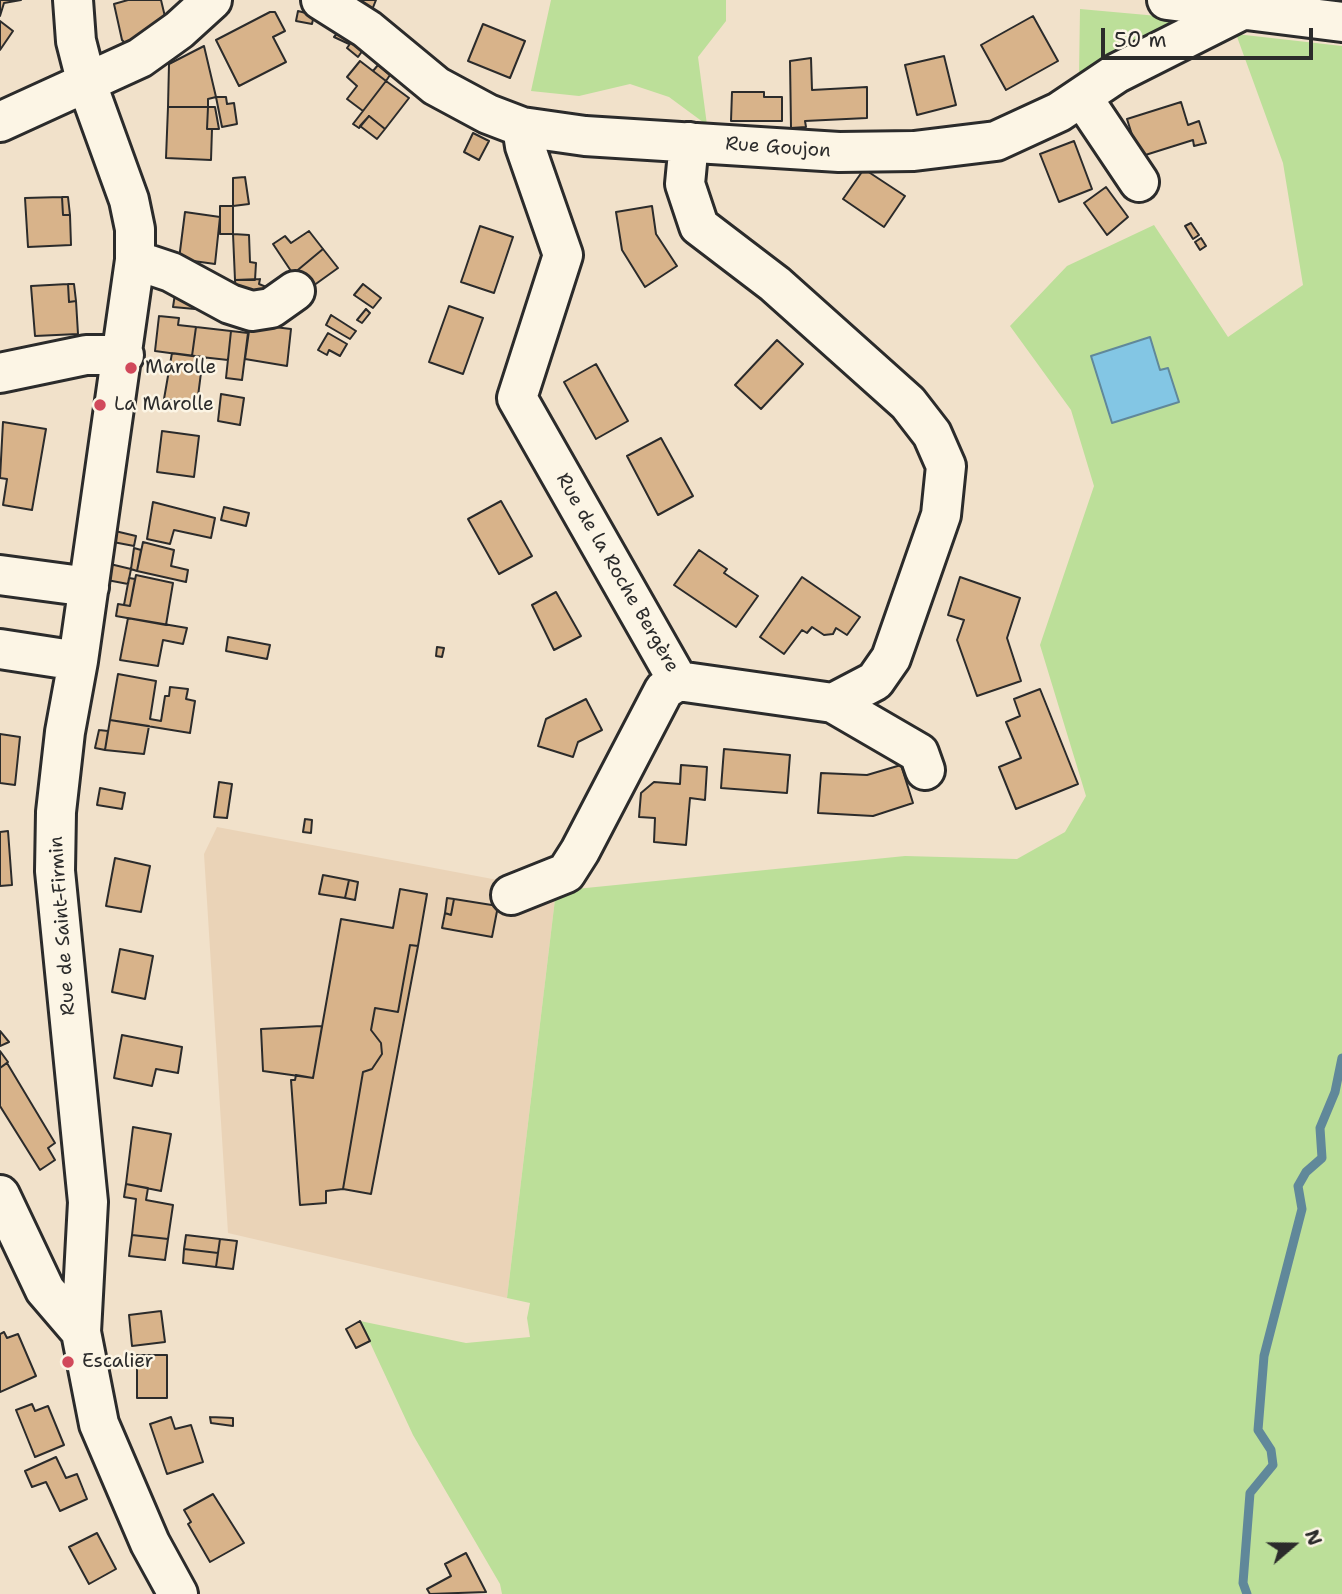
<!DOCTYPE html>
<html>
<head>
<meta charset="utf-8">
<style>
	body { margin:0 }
	#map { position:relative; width:1342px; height:1594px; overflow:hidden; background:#f1e1ca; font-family:"Shantell Sans",sans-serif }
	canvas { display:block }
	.north { position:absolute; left:1258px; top:1510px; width:70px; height:70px; -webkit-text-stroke:5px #fcf5e5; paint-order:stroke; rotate:70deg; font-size:19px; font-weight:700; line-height:28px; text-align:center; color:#2b2b2b }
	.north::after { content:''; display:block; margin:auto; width:24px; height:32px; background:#2b2b2b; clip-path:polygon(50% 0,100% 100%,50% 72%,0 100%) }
	.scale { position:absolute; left:1101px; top:28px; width:212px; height:32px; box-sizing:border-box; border:4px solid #2b2b2b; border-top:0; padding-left:9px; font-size:21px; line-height:24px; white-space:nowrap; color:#2b2b2b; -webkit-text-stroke:5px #fcf5e5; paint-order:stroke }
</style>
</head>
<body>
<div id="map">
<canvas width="1342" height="1594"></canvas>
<div class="north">N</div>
<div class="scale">50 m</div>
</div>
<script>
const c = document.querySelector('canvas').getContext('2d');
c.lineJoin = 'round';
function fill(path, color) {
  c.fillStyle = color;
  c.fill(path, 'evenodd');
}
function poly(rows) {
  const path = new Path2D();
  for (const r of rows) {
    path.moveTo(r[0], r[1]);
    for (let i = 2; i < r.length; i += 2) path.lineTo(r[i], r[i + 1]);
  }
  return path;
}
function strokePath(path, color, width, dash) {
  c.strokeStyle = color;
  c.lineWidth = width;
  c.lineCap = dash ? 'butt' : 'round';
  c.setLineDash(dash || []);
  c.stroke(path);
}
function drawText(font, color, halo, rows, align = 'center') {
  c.font = font + ' "Shantell Sans",sans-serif';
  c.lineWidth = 5;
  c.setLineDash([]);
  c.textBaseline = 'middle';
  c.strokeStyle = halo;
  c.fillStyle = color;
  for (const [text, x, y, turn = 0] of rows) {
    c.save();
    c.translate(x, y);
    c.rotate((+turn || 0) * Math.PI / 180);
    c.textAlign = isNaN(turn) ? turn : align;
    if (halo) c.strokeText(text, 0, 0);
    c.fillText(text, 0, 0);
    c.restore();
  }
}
fill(poly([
	[217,827,556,891,507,1298,228,1233,204,854]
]), '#ead3b7');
fill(poly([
	[551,0,726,0,726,21,698,57,707,125,669,97,630,84,579,96,531,91],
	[1080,9,1180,18,1176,27,1079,77],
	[1236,34,1342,46,1342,1594,502,1594,500,1584,413,1435,360,1321,466,1343,530,1337,527,1318,530,1303,507,1298,556,891,905,856,1017,859,1065,832,1086,796,1040,645,1094,486,1071,410,1010,326,1067,266,1154,225,1228,337,1303,285,1283,163]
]), '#bcdf99');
const water = poly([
	[1150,337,1160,370,1168,368,1179,402,1112,423,1091,356,1150,337]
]);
fill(water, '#83c6e4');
strokePath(water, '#60889a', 2);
strokePath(poly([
	[1247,1594,1243,1583,1250,1493,1273,1465,1271,1450,1258,1430,1264,1356,1302,1209,1298,1186,1306,1172,1322,1158,1320,1128,1335,1092,1342,1058]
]), '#60889a', 9);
const building = poly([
	[0,0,21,0,4,3,0,16,0,0],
	[128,0,161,0,167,25,127,45,122,40,114,4,128,0],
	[357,0,376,0,372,10,357,0],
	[298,11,314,15,312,24,296,21,298,11],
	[270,12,275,12,285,31,273,37,286,62,239,86,216,40,270,12],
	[1033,16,1058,61,1006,90,981,45,1033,16],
	[0,21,13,31,0,50,0,21],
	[483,24,525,41,510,78,468,61,483,24],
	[339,31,352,41,349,44,334,37,339,31],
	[352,41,363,50,358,57,347,48,352,41],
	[204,46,216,97,208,99,208,107,168,107,169,64,204,46],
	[944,56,956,105,917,115,905,65,944,56],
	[811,58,812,90,867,87,867,118,805,121,806,127,791,128,790,61,811,58],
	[360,61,386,81,363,111,347,99,357,86,347,77,360,61],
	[378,65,390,75,386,81,373,71,378,65],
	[386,81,409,98,385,129,369,116,359,128,353,124,386,81],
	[732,92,764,92,764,97,782,97,782,121,731,121,732,92],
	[216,97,226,97,227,104,234,103,237,124,222,127,216,97],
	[1181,102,1188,125,1199,121,1206,143,1194,146,1193,140,1139,157,1127,119,1181,102],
	[168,107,208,107,207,129,212,129,211,160,166,158,168,107],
	[208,107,215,107,219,129,207,129,208,107],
	[369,116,385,129,377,139,360,126,369,116],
	[473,133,489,141,479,160,464,152,473,133],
	[1074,141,1092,189,1059,202,1040,154,1074,141],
	[864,169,905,196,884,227,843,199,864,169],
	[245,177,249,204,233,206,233,178,245,177],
	[1106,187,1128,217,1107,235,1084,203,1106,187],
	[62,197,68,197,70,215,63,215,62,197],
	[62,197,63,215,70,215,71,245,28,247,25,198,62,197],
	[220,206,233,206,233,234,220,234,220,206],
	[652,206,656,234,677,266,645,287,622,250,616,212,652,206],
	[185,212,220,217,215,264,179,259,185,212],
	[1191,223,1199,235,1193,239,1185,226,1191,223],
	[480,226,513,237,494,293,461,282,480,226],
	[309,231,323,249,293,274,273,244,285,236,291,243,309,231],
	[233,234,249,235,250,262,256,263,255,280,235,280,233,234],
	[1201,238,1206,246,1200,250,1195,242,1201,238],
	[323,249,338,268,306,291,293,274,323,249],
	[260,279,259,284,271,289,236,298,235,280,260,279],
	[68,284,74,284,76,301,69,302,68,284],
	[68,284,69,302,76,301,78,334,35,336,31,286,68,284],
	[363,284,381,298,373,308,354,295,363,284],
	[175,294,197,296,195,309,173,307,175,294],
	[449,306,483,318,463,374,429,362,449,306],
	[366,309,370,313,362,323,357,320,366,309],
	[331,315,356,331,350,339,326,325,331,315],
	[159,316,179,318,178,325,196,327,192,356,155,351,159,316],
	[250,324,291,329,287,366,245,359,250,324],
	[196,327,231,331,228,360,192,356,196,327],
	[231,331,248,333,242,380,226,378,231,331],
	[328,333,347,344,340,356,329,350,327,355,318,350,328,333],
	[777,340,803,364,761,409,735,385,777,340],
	[172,353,203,357,197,404,164,399,172,353],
	[596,364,628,421,596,439,564,382,596,364],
	[221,394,244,398,240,425,218,421,221,394],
	[3,422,46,429,32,510,3,505,7,479,0,478,3,422],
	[162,431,199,436,194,477,157,472,162,431],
	[661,438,693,496,658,515,627,456,661,438],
	[501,501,532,556,499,574,468,519,501,501],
	[153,502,215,518,211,538,174,530,170,544,147,539,153,502],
	[224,507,249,513,246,526,221,520,224,507],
	[115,531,136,536,134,546,113,542,115,531],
	[143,542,174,550,171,566,188,570,186,582,137,571,143,542],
	[134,548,141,550,137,571,131,569,134,548],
	[699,550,727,569,724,573,758,596,736,627,674,585,699,550],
	[110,564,131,569,128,584,107,580,110,564],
	[136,575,173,583,166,625,116,616,118,604,130,606,136,575],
	[802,577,860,617,847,635,836,628,833,634,824,635,812,627,807,633,802,630,784,654,760,637,802,577],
	[960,577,1020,598,1007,638,1021,681,977,696,957,640,964,620,948,615,960,577],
	[129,578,135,579,130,606,124,605,129,578],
	[556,592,581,636,554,650,532,605,556,592],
	[128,618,187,628,183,644,163,640,158,666,120,660,128,618],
	[228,637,270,645,267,659,226,651,228,637],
	[437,647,444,648,442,657,436,656,437,647],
	[118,674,156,681,150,719,161,721,165,696,169,696,170,687,188,689,186,699,195,701,190,733,110,720,118,674],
	[1040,689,1078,784,1016,809,999,767,1021,758,1006,722,1020,716,1014,699,1040,689],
	[586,699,602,730,578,742,573,757,538,746,546,719,586,699],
	[110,720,149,726,144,754,105,750,110,720],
	[99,730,108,731,105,750,95,748,99,730],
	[0,734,20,737,15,785,0,783,0,734],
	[724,749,790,755,787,793,721,788,724,749],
	[681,765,707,767,705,800,690,798,686,845,654,842,655,818,639,817,641,793,654,782,680,784,681,765],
	[901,765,913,803,873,816,818,813,821,773,867,775,901,765],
	[219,782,232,784,227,818,214,817,219,782],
	[100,788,125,793,122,809,97,805,100,788],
	[305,819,312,820,311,833,303,832,305,819],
	[8,831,12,885,0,886,0,832,8,831],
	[115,858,150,866,141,912,106,906,115,858],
	[323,875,349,880,345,898,319,894,323,875],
	[349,880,358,882,355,900,345,898,349,880],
	[400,889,427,894,418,946,410,945,398,1012,375,1008,371,1030,381,1043,382,1054,372,1069,363,1072,343,1189,326,1191,326,1203,300,1205,291,1080,295,1080,296,1075,313,1078,341,919,393,928,400,889],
	[447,898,454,899,451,915,445,913,447,898],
	[454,899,498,906,492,937,442,928,445,913,451,915,454,899],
	[410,945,418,946,371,1194,343,1189,363,1072,372,1069,382,1054,381,1043,371,1030,375,1008,398,1012,410,945],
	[120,949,153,956,145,999,112,992,120,949],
	[322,1026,313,1078,263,1071,261,1029,322,1026],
	[0,1031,9,1042,0,1046,0,1031],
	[122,1035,182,1047,178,1073,156,1069,152,1086,114,1078,122,1035],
	[0,1051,8,1062,0,1068,0,1051],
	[7,1063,55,1143,48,1148,55,1160,40,1170,0,1106,0,1068,7,1063],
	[133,1127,171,1134,161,1191,126,1184,133,1127],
	[126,1184,148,1188,146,1200,173,1205,168,1239,132,1235,136,1199,124,1197,126,1184],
	[132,1235,168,1239,165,1260,129,1256,132,1235],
	[186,1235,220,1239,218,1253,184,1249,186,1235],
	[220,1239,237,1241,233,1269,216,1267,220,1239],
	[184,1249,218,1253,216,1267,183,1263,184,1249],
	[161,1311,165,1342,132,1346,129,1315,161,1311],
	[360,1321,370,1341,356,1348,346,1329,360,1321],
	[4,1332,7,1338,18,1334,36,1376,0,1392,0,1334,4,1332],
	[137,1355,167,1355,167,1398,137,1398,137,1355],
	[32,1404,35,1411,48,1406,64,1445,35,1457,16,1410,32,1404],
	[171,1417,175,1429,191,1425,203,1462,167,1474,150,1424,171,1417],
	[210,1417,233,1418,233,1426,211,1423,210,1417],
	[56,1457,66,1478,77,1474,87,1499,60,1511,46,1482,32,1487,25,1471,56,1457],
	[213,1494,244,1543,210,1562,188,1524,191,1522,184,1510,213,1494],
	[97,1533,116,1569,89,1584,69,1547,97,1533],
	[466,1553,486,1592,430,1594,427,1589,451,1576,445,1564,466,1553]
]);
fill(building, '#d8b38a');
strokePath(building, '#2b2b2b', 2);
const minor = poly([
	[73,0,76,41,87,84,129,200,135,229,135,260,78,661,65,732,56,812,55,871,88,1202,81,1332,99,1424,150,1543,178,1594],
	[321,0,367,29,436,86,488,114,522,127,585,136,839,152,914,151,996,141,1059,112,1117,73,1240,11],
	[1167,0,1342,22],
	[1082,97,1139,182],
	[0,122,140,58,179,30,212,0],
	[522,127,525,146,563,255,517,398,678,681,833,703,875,681,891,658,941,515,946,466,932,434,908,403,775,284,699,226,685,184,689,142],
	[135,260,171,272,230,304,252,311,271,308,295,291],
	[0,373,86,355,124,355],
	[0,575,89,587],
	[0,649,78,661],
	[833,703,919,753,925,770],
	[511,895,566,873,580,851,664,690,678,681],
	[0,1195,45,1290,81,1332]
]);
strokePath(minor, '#2b2b2b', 44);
strokePath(minor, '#fcf5e5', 38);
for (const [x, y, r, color] of [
	[131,368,7,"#d1495b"],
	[100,405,7,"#d1495b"],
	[68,1362,7,"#d1495b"]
]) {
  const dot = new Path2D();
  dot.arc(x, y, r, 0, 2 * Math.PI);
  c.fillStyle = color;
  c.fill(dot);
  strokePath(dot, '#fcf5e5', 2.5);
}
drawText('19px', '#2b2b2b', '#fcf5e5', [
	["Rue Goujon",778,148,4],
	["Rue de la Roche Bergère",617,573,60],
	["Rue de Saint-Firmin",63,926,-94]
]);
drawText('19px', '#2b2b2b', '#fcf5e5', [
	["Marolle",145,368],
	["La Marolle",114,405],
	["Escalier",82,1362]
], 'left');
</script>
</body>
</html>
